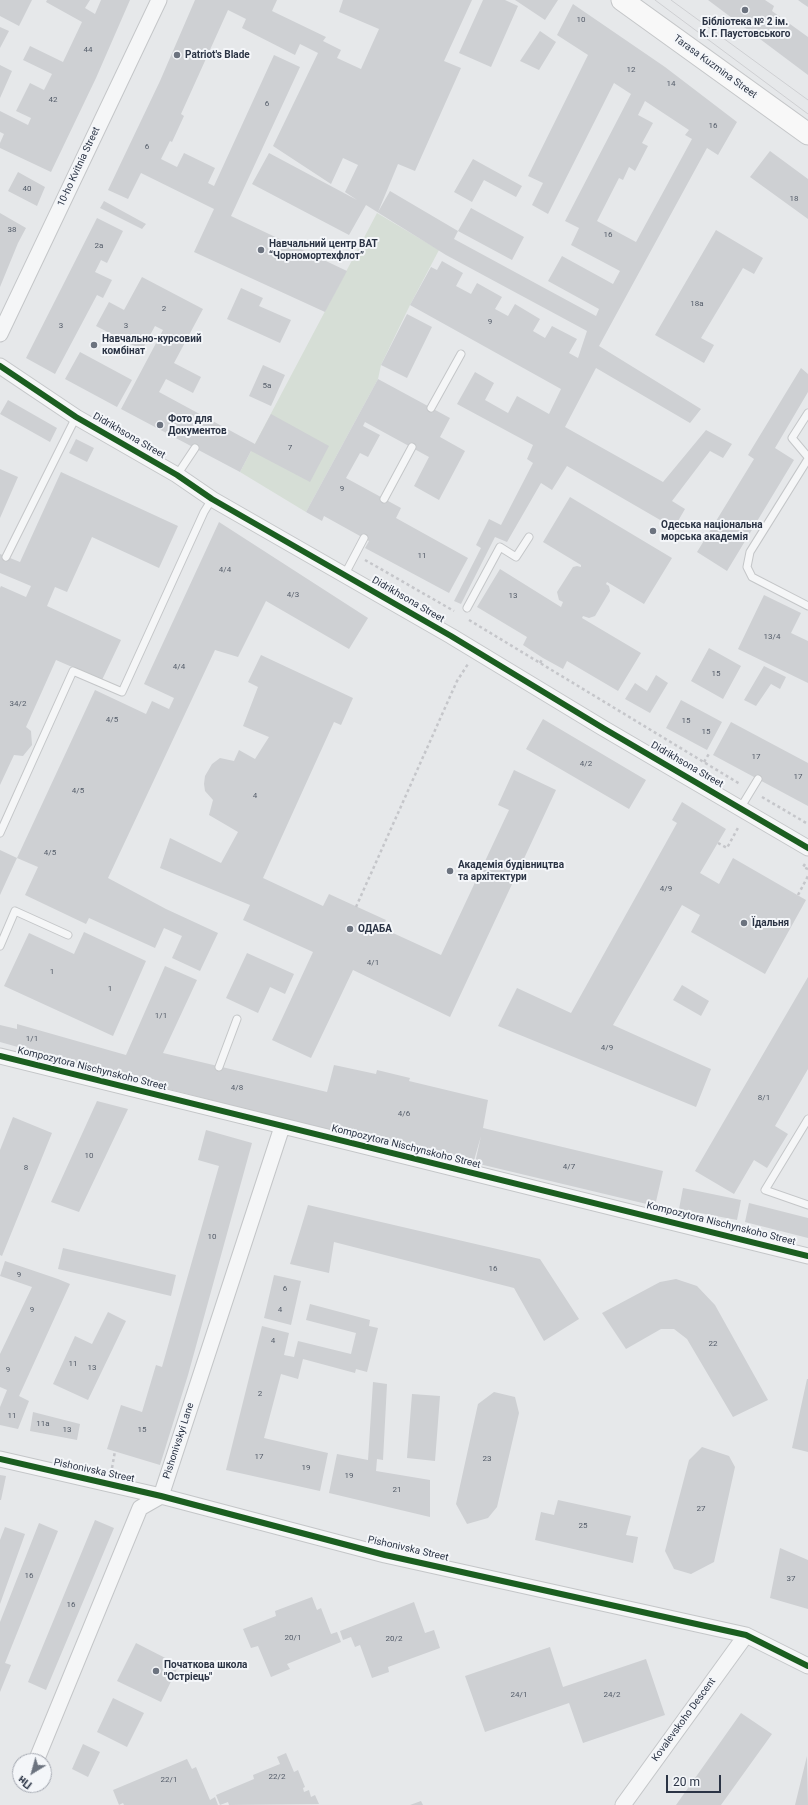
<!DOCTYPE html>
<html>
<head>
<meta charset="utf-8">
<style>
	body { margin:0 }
	#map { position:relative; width:808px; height:1805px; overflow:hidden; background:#e6e8ea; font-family:Roboto,sans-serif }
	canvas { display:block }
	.north { position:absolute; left:12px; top:1753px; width:40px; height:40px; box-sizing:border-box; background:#f4f6f9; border:1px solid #a4a8b1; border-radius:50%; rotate:217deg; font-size:11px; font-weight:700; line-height:16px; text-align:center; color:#2b3445 }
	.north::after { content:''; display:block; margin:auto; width:14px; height:18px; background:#6c737f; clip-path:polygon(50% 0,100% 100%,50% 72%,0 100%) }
	.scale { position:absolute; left:666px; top:1775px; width:55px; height:18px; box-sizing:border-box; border:2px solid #2b3445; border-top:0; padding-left:5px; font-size:12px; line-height:14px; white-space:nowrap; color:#2b3445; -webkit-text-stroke:3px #f4f6f9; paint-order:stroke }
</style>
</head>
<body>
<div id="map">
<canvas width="808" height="1805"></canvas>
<div class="north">Пн</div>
<div class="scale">20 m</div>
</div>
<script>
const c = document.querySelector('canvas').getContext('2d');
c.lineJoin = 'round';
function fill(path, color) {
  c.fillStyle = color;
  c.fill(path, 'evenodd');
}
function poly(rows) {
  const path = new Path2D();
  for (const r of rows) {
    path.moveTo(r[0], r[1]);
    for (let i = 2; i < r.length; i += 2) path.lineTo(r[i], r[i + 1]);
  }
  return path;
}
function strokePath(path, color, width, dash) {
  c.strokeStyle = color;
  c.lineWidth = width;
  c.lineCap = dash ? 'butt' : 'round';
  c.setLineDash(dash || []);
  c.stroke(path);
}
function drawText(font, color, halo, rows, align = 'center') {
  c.font = font + ' Roboto,sans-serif';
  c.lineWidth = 4;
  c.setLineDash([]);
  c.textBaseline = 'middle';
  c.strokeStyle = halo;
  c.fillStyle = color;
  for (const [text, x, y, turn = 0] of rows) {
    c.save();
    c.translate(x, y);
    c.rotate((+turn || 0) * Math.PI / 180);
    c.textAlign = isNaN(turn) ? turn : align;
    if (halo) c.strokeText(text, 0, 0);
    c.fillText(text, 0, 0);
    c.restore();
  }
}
fill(poly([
	[377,213,439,250,410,305,381,365,378,379,306,512,240,472]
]), '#d6ded6');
fill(poly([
	[0,0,32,0,19,26,0,16],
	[47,0,90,0,85,8,95,14,101,0,130,0,96,78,51,172,0,148,0,143,4,134,0,132,0,111,28,125,31,118,16,111,30,83,44,90,52,74,23,60,30,46,63,62,82,22,46,2],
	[195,0,277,0,272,11,326,37,323,41,341,50,337,58,361,69,379,29,339,12,343,0,472,0,444,61,461,68,415,171,398,164,378,212,390,191,458,231,454,239,596,316,599,309,548,281,562,256,613,284,620,271,571,245,579,228,565,221,631,94,614,83,548,214,532,205,543,183,528,176,588,55,557,35,573,4,665,67,737,122,718,155,707,148,599,346,701,409,690,423,596,368,565,427,663,482,706,430,732,444,723,458,710,451,672,501,685,509,674,528,567,466,552,490,541,483,507,542,495,537,461,604,454,601,481,548,476,545,489,519,501,525,533,463,527,459,533,445,457,404,475,372,494,383,485,400,508,413,517,396,549,414,561,389,410,305,431,267,437,270,442,261,463,273,456,286,471,294,477,283,502,297,495,309,508,316,515,304,540,319,533,331,545,338,552,326,577,339,569,353,578,358,587,331,446,255,366,205,349,235,252,184,269,153,357,200,345,192,358,165,343,158,331,184,273,146,318,53,300,44,295,55,242,28,246,19,228,10,181,114,184,116,172,142,170,141,161,159,177,167,184,153,215,168,208,183,214,186,274,55,300,67,231,216,347,271,325,312,194,252,214,209,141,173,128,199,108,190,160,81],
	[645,101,689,130,685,135,692,139,636,242,597,221,619,178,623,180,629,167,635,171,648,146,642,143,653,123,638,115],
	[483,0,505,0,518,6,491,67,459,53],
	[515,0,558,0,545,20],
	[708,0,765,0,774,6,772,11,808,37,808,75],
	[798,0,808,0,808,7,802,3],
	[0,27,9,31,0,48],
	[540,31,556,42,539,70,520,61],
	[0,65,12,71,0,98],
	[770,151,808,179,808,219,750,177],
	[473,159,522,186,516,197,484,180,472,202,454,192],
	[18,172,45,187,37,206,8,191],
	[104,201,146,224,142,229,100,208],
	[471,208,524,237,512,260,458,231],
	[0,213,26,228,18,243,0,287],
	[97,218,123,231,107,263,101,260,95,272,112,280,103,298,97,295,55,374,26,358],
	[716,230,763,258,754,274,743,268,701,338,714,345,704,363,655,335],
	[142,277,203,309,174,363,201,377,193,393,166,379,159,392,255,444,271,414,329,446,310,482,251,451,240,472,121,409,163,330,155,326,142,350,96,326,109,302,124,310],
	[241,288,263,298,259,306,291,320,280,343,227,319],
	[407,314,432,327,407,378,381,365],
	[80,352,132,380,117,407,65,379],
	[263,365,285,375,271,406,249,396],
	[801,368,808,374,808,392,775,448,794,460,727,571,697,552,754,459,748,455],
	[378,379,450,418,440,437,465,451,439,500,414,486,429,457,365,422,363,426,380,435,368,457,360,453,346,478,401,508,396,518,468,558,449,593,365,548,369,541,324,516,322,521,306,512],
	[8,400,57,428,50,442,0,414],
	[76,439,94,448,87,462,69,453],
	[0,469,18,477,0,518],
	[61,472,178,526,159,568,92,537,67,592,55,587,47,606,121,640,102,680,56,660,26,727,31,731,32,745,23,756,14,755,0,785,0,588,1,586,26,597,31,586,0,573,0,554,20,562],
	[570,497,672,558,644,604,607,582,606,584,609,586,610,591,595,616,589,618,583,616,582,618,641,653,618,691,567,661,563,669,543,658,523,645,527,637,477,607,500,569,561,607,563,602,559,600,557,592,573,567,577,566,581,567,581,565,543,542],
	[219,522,368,618,349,649,266,601,238,657,215,650,108,878,166,909,218,933,200,971,172,958,182,936,164,928,155,948,89,918,86,924,25,895,38,867,17,858,95,690,146,714,152,701,169,709,174,698,144,684],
	[764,595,801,613,791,633,808,641,808,683,738,649],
	[709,648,741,666,723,699,691,681],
	[261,655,353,698,341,725,334,722,263,878,323,906,329,894,386,920,382,928,441,955,509,810,498,805,514,770,556,790,450,1017,353,970,311,1058,272,1040,313,952,243,920,250,905,160,868,170,838,221,863,238,832,209,815,213,800,205,791,204,784,205,776,212,764,220,758,234,761,239,750,255,759,269,737,243,726,258,687,248,682],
	[764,666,786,677,780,689,771,684,756,706,744,700],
	[656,675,668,683,650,713,625,699,635,683,647,691],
	[681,700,722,722,707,750,666,728],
	[543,719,646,780,629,809,526,749],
	[731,722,808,763,808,806,713,755],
	[682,802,726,829,700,873,719,884,733,858,806,900,765,974,691,932,700,915,682,905,613,1025,711,1069,696,1107,498,1026,517,988,571,1013,677,823,672,820],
	[0,850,17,858,0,895],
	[84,932,146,961,113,1036,4,986,29,933,74,954],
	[247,953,294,974,285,994,270,987,258,1013,226,998],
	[165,966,197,980,163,1053,327,1092,334,1065,376,1074,377,1070,410,1078,409,1081,488,1100,483,1128,663,1171,655,1206,475,1163,481,1136,473,1164,319,1128,149,1084,0,1042,0,1025,17,1029,17,1024,126,1055],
	[808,977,808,1069,775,1126,788,1134,767,1168,754,1160,734,1194,695,1171],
	[682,985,709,1001,701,1016,673,1000],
	[97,1101,128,1109,79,1212,51,1202],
	[13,1117,52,1133,2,1256,0,1255,0,1150],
	[206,1130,252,1143,188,1375,160,1465,107,1449,121,1405,142,1412,156,1365,162,1367,219,1166,198,1160],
	[683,1188,741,1200,737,1220,679,1209],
	[749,1203,808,1218,808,1238,745,1222],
	[308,1205,540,1259,579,1319,544,1341,514,1288,334,1242,329,1273,290,1264],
	[63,1248,176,1275,171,1296,58,1269],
	[5,1261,58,1279,70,1284,19,1396,29,1401,18,1429,0,1425,0,1407,7,1390,0,1387,0,1354,32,1287,0,1276],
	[274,1275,301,1281,291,1325,264,1318],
	[676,1279,697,1286,715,1305,768,1400,733,1417,687,1339,674,1329,661,1329,626,1349,602,1313,660,1282],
	[310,1304,370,1320,369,1326,378,1328,367,1372,356,1369,355,1373,303,1359,298,1379,281,1374,264,1438,328,1453,320,1491,226,1470,262,1326,289,1333,284,1355,294,1357,298,1341,351,1354,356,1333,306,1320],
	[108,1312,126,1321,88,1400,53,1384,75,1336,92,1344],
	[807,1379,808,1379,808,1452,792,1448],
	[373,1382,387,1384,383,1460,377,1459,376,1471,430,1480,430,1517,329,1493,337,1454,368,1460],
	[494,1392,515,1397,519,1413,497,1507,488,1518,467,1524,456,1504,478,1404],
	[412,1394,440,1396,435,1461,407,1458],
	[33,1412,80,1424,77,1440,30,1431],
	[702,1447,729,1456,735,1467,714,1562,691,1574,674,1569,665,1551,689,1460],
	[0,1475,6,1476,1,1500,0,1500],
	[558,1500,631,1516,626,1535,638,1537,633,1563,535,1540,541,1512,554,1515],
	[95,1520,114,1528,46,1690,28,1682],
	[39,1523,58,1531,5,1663,11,1665,0,1692,0,1622],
	[5,1527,25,1534,0,1604,0,1540],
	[780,1548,808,1560,808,1609,770,1598],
	[312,1597,317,1610,321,1608,331,1634,337,1632,341,1642,287,1664,290,1669,271,1677,258,1646,251,1648,243,1629,276,1616,275,1611],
	[414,1602,425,1633,434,1630,440,1648,388,1667,389,1672,372,1678,360,1645,355,1647,351,1637,343,1640,340,1631],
	[136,1643,179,1665,161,1702,117,1681],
	[550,1647,563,1687,646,1659,665,1715,583,1743,569,1703,485,1732,465,1676],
	[113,1698,144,1713,127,1747,97,1732],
	[741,1713,772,1734,721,1805,676,1805],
	[83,1744,100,1752,88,1777,72,1769],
	[286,1753,294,1772,298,1770,305,1787,303,1788,304,1792,309,1790,311,1797,315,1795,319,1804,229,1805,228,1802,220,1805,216,1795,254,1779,253,1775,280,1764,277,1757],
	[807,1756,808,1805,795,1805],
	[187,1759,192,1769,196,1767,210,1800,215,1797,218,1805,124,1805,123,1803,119,1805,113,1790],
	[421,1801,423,1805,410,1805]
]), '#ced0d3');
const lane = poly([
	[431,408,461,354],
	[808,413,792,438,808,457],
	[808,459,750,552,747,567,752,577,808,606],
	[177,475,195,448],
	[384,499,412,447],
	[6,557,76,417],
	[345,574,364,538],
	[467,608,500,547,516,557,529,537],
	[741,807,758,779],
	[0,833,73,671,122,692,204,512,212,499],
	[0,946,15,911,68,935],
	[219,1067,237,1019],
	[808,1119,765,1190,808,1205]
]);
const street = poly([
	[0,334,159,0],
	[0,366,76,417,177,475,212,499,451,636,603,728,808,848],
	[0,1056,808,1256],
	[0,1459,161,1496,385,1555,746,1635,808,1666],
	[36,1761,140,1508,161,1496,282,1127],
	[623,1805,746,1635]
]);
const secondary = poly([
	[622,0,808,134]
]);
strokePath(lane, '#c4c6c8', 9);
strokePath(street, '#c4c6c8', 17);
strokePath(secondary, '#c4c6c8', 23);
strokePath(poly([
	[365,560,454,611],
	[469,620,740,784],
	[540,663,543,658],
	[704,762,710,752],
	[762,797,808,824],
	[718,843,727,848,739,826],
	[805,864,803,867,808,869],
	[798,895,808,876],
	[356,907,457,681,468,664],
	[112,1468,115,1451]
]), '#c5c6ca', 2.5, [3, 3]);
strokePath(lane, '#f5f6f7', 7);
strokePath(street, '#f5f6f7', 15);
strokePath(secondary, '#f8f8f8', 21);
strokePath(poly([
	[655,0,808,114],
	[671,0,808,100]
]), '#cecfd2', 1);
strokePath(poly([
	[0,366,76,417,177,475,212,499,451,636,603,728,808,848],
	[0,1056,808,1256],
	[0,1459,161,1496,385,1555,746,1635,808,1666]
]), '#1b5e20', 6);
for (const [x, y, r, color] of [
	[745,10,4,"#6c737f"],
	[177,55,4,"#6c737f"],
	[261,250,4,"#6c737f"],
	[94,345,4,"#6c737f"],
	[160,425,4,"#6c737f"],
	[653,531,4,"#6c737f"],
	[450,871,4,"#6c737f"],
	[744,923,4,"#6c737f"],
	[350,929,4,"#6c737f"],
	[156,1671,4,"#6c737f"]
]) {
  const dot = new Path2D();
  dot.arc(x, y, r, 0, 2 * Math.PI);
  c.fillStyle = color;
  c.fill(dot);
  strokePath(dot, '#f4f6f9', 1.5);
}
drawText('8px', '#545c69', null, [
	["10",581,20],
	["44",88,50],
	["12",631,70],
	["14",671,84],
	["42",53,100],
	["6",267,104],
	["16",713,126],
	["6",147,147],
	["40",27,189],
	["18",794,199],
	["38",12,230],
	["16",608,235],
	["2а",99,246],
	["18а",697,304],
	["2",164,309],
	["9",490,322],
	["3",61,326],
	["3",126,326],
	["5а",267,386],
	["7",290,448],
	["9",342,489],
	["11",422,556],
	["4/4",225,570],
	["4/3",293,595],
	["13",513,596],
	["13/4",772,637],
	["4/4",179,667],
	["15",716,674],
	["34/2",18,704],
	["4/5",112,720],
	["15",686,721],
	["15",706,732],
	["17",756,757],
	["4/2",586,764],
	["17",798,777],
	["4/5",78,791],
	["4",255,796],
	["4/5",50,853],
	["4/9",666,889],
	["4/1",373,963],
	["1",52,972],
	["1",110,989],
	["1/1",161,1016],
	["1/1",32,1039],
	["4/9",607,1048],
	["4/8",237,1088],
	["8/1",764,1098],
	["4/6",404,1114],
	["10",89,1156],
	["4/7",569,1167],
	["8",26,1168],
	["10",212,1237],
	["16",493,1269],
	["9",19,1275],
	["6",285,1289],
	["9",32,1310],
	["4",280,1310],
	["4",273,1341],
	["22",713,1344],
	["11",73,1364],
	["13",92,1368],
	["9",8,1370],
	["2",260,1394],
	["11",12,1416],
	["11а",43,1424],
	["13",67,1430],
	["15",142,1430],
	["17",259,1457],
	["23",487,1459],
	["19",306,1468],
	["19",349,1476],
	["21",397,1490],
	["27",701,1509],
	["25",583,1526],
	["16",29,1576],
	["37",791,1579],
	["16",71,1605],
	["20/1",293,1638],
	["20/2",394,1639],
	["24/1",519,1695],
	["24/2",612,1695],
	["22/2",277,1777],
	["22/1",169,1780]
]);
drawText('bold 10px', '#2b3445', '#f4f6f9', [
	["Бібліотека № 2 ім.",745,22,"center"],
	["К. Г. Паустовського",745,34,"center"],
	["Patriot's Blade",185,55],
	["Навчальний центр ВАТ",269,244],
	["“Чорномортехфлот”",269,256],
	["Навчально-курсовий",102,339],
	["комбінат",102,351],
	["Фото для",168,419],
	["Документов",168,431],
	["Одеська національна",661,525],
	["морська академія",661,537],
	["Академія будівництва",458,865],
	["та архітектури",458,877],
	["Їдальня",752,923],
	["ОДАБА",358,929],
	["Початкова школа",164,1665],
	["\"Остріець\"",164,1677]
], 'left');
drawText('10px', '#2b3445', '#f4f6f9', [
	["Tarasa Kuzmina Street",715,67,36],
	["10-ho Kvitnia Street",79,167,-65],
	["Didrikhsona Street",129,436,30],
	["Didrikhsona Street",408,600,30],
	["Didrikhsona Street",687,765,30],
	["Kompozytora Nischynskoho Street",92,1069,14],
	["Kompozytora Nischynskoho Street",406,1147,14],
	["Kompozytora Nischynskoho Street",721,1224,14],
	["Pishonivskyi Lane",179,1441,-72],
	["Pishonivska Street",94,1471,12],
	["Pishonivska Street",408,1549,13],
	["Kovalevskoho Descent",684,1720,-54]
]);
</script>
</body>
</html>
